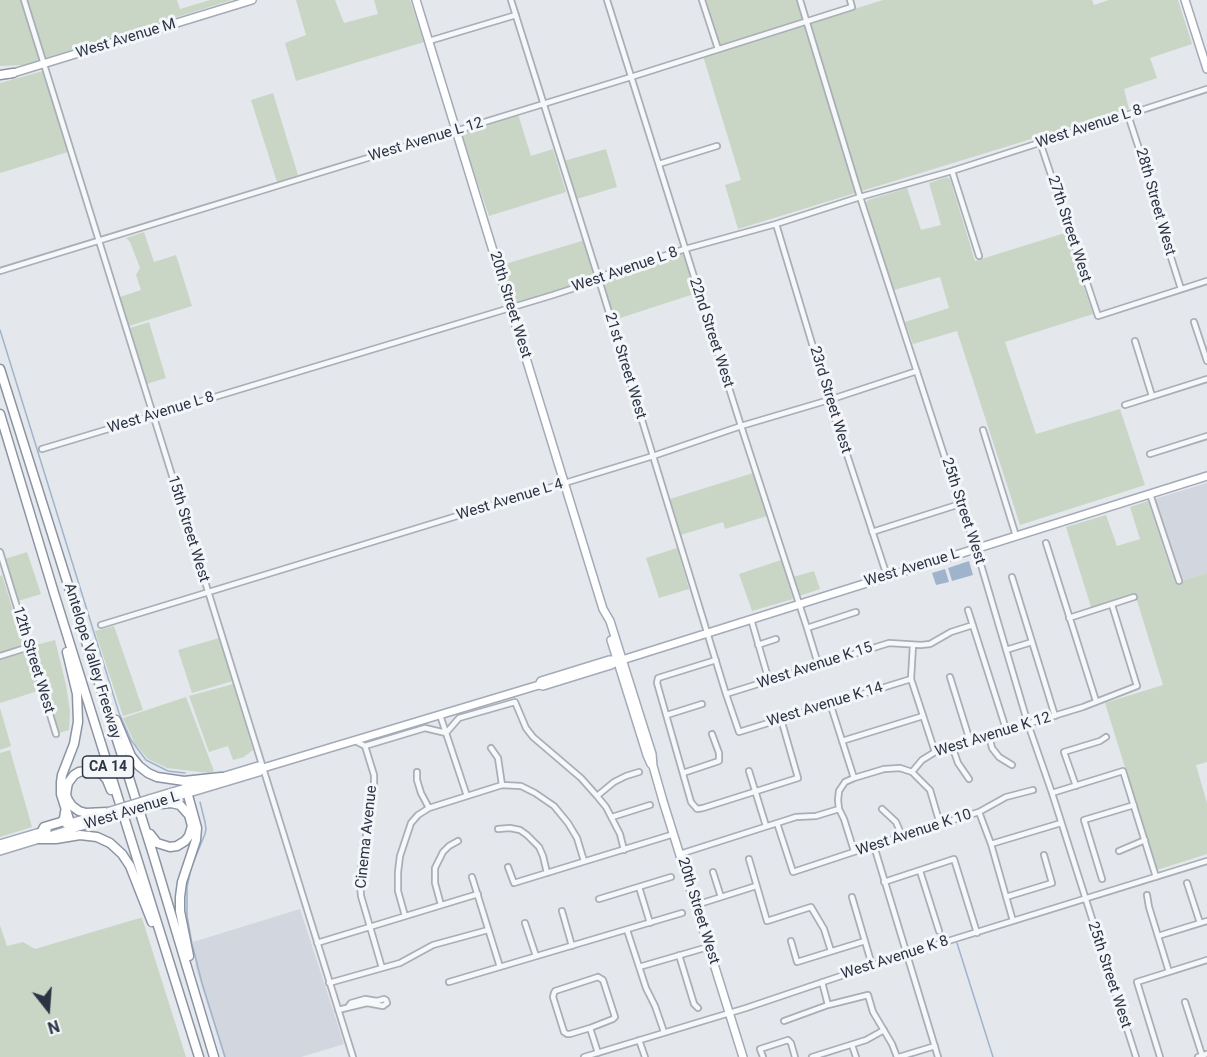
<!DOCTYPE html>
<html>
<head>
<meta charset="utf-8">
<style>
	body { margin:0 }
	#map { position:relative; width:1207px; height:1057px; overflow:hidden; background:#e4e7ec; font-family:Roboto,sans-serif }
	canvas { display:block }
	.north { position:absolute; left:18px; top:979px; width:60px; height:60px; -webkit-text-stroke:4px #f4f6f9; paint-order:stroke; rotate:163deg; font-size:16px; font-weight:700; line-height:24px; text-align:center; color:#2b3445 }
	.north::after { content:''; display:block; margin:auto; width:21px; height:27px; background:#2b3445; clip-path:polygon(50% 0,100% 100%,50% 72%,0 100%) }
</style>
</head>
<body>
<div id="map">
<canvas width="1207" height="1057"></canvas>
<div class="north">N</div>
</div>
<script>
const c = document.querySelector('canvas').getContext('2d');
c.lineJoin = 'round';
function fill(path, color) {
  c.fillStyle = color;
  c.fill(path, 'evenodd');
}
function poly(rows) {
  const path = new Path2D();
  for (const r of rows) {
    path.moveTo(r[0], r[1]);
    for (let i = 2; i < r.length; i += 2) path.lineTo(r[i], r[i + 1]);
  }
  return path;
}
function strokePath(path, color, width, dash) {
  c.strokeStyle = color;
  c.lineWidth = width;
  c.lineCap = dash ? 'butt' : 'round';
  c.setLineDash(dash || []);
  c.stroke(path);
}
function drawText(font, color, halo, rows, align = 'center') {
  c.font = font + ' Roboto,sans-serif';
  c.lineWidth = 6;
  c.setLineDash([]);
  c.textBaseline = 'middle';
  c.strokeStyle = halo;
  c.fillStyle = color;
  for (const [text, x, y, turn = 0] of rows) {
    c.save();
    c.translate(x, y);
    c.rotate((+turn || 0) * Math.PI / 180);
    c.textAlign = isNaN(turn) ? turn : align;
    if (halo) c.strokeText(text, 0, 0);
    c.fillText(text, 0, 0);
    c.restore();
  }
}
fill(poly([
	[1207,483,1207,573,1175,583,1148,501],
	[300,909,344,1044,301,1057,224,1057,196,969,193,942]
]), '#d2d6de');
fill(poly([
	[0,0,177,0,180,9,210,0,232,0,23,65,0,66],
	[296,0,335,0,344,23,378,14,374,0,410,0,424,42,296,81,285,43,306,35],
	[706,0,796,0,803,20,720,46],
	[883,0,1092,0,1094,5,1109,0,1178,0,1192,44,1150,58,1157,78,1124,89,1129,109,738,229,725,185,741,180,703,56],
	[43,71,68,152,0,173,0,83],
	[273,93,298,175,277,182,251,100],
	[518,114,531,156,553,149,566,192,489,216,460,132],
	[606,149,617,187,577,199,564,161],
	[947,177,950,179,975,261,1065,233,1093,314,1005,342,1036,434,1120,409,1145,485,1020,525,957,331,913,344,905,322,949,308,940,277,894,290,866,203,868,200,907,188,921,230,941,225,929,183],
	[144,232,154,262,176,255,192,306,129,326,120,297,141,290,136,275,140,268,130,242,126,238],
	[585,240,595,273,594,277,585,282,521,302,514,302,502,265],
	[681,253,685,255,697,293,614,320,602,283,603,279],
	[149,322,166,378,147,384,130,328],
	[753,473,767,516,725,529,723,522,681,535,670,499],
	[1148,501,1175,583,1207,573,1207,762,1196,765,1207,803,1207,854,1157,870,1105,703,1163,685,1135,594,1091,607,1066,527,1106,515,1117,546,1140,539,1130,507],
	[677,548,689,589,659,598,646,558],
	[27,552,41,594,18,601,5,559],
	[781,560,793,599,752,611,739,574],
	[814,571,820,589,799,596,793,577],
	[2,575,24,646,0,653,0,576],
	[114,626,143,710,123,716,95,631],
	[219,638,233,681,192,693,178,650],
	[55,640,66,685,70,711,69,730,59,733,32,646],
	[28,650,41,690,0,703,0,658],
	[233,684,253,750,244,757,233,760,228,746,209,752,189,696],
	[186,697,214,771,209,773,167,768,148,759,135,744,123,718],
	[0,708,11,746,0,750],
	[10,750,32,827,0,837,0,753],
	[140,918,142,918,186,1057,0,1057,0,925,7,946,23,942,35,949]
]), '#c9d6c5');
fill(poly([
	[969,561,973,575,952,581,948,568],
	[945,569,949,582,936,585,932,573]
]), '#9fb4cc');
strokePath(poly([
	[0,330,119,713,131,740,146,760,168,771,185,773],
	[200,802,205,822,206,829,205,834,191,868,187,887,187,916,192,944,202,983,225,1057],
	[957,943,993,1057]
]), '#9fb4cc', 1.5);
const minor = poly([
	[24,0,353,1057],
	[511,0,599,280,726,694,739,732,911,679],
	[607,0,741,426,807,628,818,664],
	[702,0,718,49],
	[800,0,860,197,960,504,976,548,1028,724,1052,793,1136,1057],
	[429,41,516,15],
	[1128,115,1160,213,1161,226,1181,289],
	[1040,142,1098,316,1207,281],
	[659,164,717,146],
	[952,171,979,256],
	[776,224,829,400,887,576],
	[0,271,631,77,852,7,850,0],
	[1194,322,1207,361],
	[1135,341,1152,396],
	[1125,405,1207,379],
	[983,430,1016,536],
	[42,449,553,295,599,280,605,275,685,249,776,224,860,197,952,171,1207,89],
	[1150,454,1207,436],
	[1150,494,1179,581],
	[872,532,960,504],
	[1046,543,1096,701],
	[0,552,56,734],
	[1012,577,1055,716],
	[968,610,1006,729],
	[1069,618,1134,597],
	[751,619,769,681],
	[101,625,653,456,741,426,829,400,917,371],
	[807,628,856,612],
	[758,645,776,639],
	[913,645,911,679,935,752],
	[1006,650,1032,642],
	[0,656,29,647],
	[716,660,658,678,657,683,691,802,697,809,703,808,798,778,781,719],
	[950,677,970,741],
	[726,694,889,643,921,645,930,644,951,632,973,625],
	[830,703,854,778,845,782,839,791,838,800,839,809,844,819,854,851],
	[440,715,467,796],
	[667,715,702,704],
	[989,735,992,748,999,757,1012,765],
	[355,741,365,746,425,728,446,733,459,718,515,702,526,728,533,737,581,778,597,796,606,807,620,834,624,850],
	[842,741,923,716],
	[365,746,374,775,374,790,361,865,360,882,361,896,382,968],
	[952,746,958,763,969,779],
	[491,748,498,758,502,785],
	[749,771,766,826],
	[417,772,417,780,421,793,429,808],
	[912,772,930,790,940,824],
	[683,773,719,761,719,753,712,734],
	[854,778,884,769,900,768,912,772,922,760,935,752,1083,707,1137,686,1112,605],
	[1076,786,1064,752,1100,741,1106,737],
	[1052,793,1123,771,1156,877],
	[597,796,614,782,626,776,639,772],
	[882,809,896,822,902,836],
	[979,812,991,844,1013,921],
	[612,817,650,805],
	[777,823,793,872,902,836,979,812,1006,797,1033,790],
	[498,829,510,828,520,830,527,835,539,847,543,856,547,873],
	[991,844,1061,823],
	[874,846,938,1057],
	[1119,851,1145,840],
	[680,854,796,817,816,816,839,809],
	[749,859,767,921,811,907,824,929,831,951],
	[508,867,514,883,674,834],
	[920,871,939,931],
	[713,872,721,897],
	[472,877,500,967],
	[1102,879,1084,820,1134,805],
	[884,882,954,859,977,933],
	[1187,883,1200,923],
	[639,887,650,923],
	[1147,895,1149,907,1169,972],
	[852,897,872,965],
	[1006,897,1052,883,1044,855],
	[599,899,671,877],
	[441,905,435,883,435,868,443,852,449,846,458,841],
	[696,905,756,886],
	[562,911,572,946],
	[405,916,398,891,398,872,400,856,411,823,418,815,429,808,502,785,521,786,535,793,554,806,568,823,577,838,584,861],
	[525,923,536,956],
	[627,930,646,988,655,1006,664,1032],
	[1158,936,1207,921],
	[791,941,797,962,865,941],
	[317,943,478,894],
	[679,955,694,1004,698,1008],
	[639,967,708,947],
	[598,977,603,980,615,1017,613,1019,590,1028,570,1034,567,1034,564,1032,553,997,554,993,555,991,598,977],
	[449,982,682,913],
	[822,982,828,1005],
	[329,983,400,963,433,945,488,930],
	[1185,1002,1202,1055],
	[338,1010,367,1003,383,1006,387,1003,386,1000,384,999,377,1001,365,999,351,1003,348,1007],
	[784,1021,828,1005,868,995,873,1012,892,1044,897,1057],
	[590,1028,598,1053],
	[639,1040,645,1057],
	[852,1045,856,1057],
	[584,1057,746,1008,906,954,1207,861],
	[763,1057,760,1049,788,1040,791,1043,795,1057],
	[812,1057,866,1040,884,1030],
	[899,1057,935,1046],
	[1160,1057,1137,982,1207,960],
	[1198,1057,1207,1054]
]);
const major = poly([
	[416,0,603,609,610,621,645,732,652,754,653,766,663,801,743,1057],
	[1185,0,1207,69],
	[10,74,252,0],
	[611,640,647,755,651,764],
	[539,685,541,681,554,677,609,660,622,660,1207,476],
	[149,799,258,766,263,768],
	[162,801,259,772,263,768,539,685,543,686,611,665,617,661],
	[66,824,98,815],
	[0,844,47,830],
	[0,851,108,818]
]);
const highway = poly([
	[0,75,13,73],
	[0,369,153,854,214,1057],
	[0,414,54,593,199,1057],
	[67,652,77,694,78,722,74,744,62,775,61,782,61,794,72,829],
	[116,720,131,756,139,766,148,773,157,777,184,781,221,777],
	[186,788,197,828,196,840,182,882,180,897,180,911,189,956],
	[107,812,86,813,79,811,72,806,68,800,66,795,67,788,68,783,74,775,79,772,91,770,102,774,107,780,111,790],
	[42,831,44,827,61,822,64,819,65,812],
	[150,834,157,843,170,847,177,846,185,841,189,836,192,826,189,815,180,805,171,803,151,805],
	[40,839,56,839,80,835,97,837,110,843,122,854,130,866,152,922]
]);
strokePath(minor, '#a9aeb7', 8);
strokePath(major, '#a3abb8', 10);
strokePath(highway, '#8b94a3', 11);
strokePath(minor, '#f7f8fa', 4.5);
strokePath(major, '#fff', 7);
strokePath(highway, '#fff', 8);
const majorBridge = poly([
	[107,812,149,799],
	[108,818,151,805]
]);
strokePath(majorBridge, '#a3abb8', 10, []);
strokePath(majorBridge, '#fff', 7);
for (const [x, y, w] of [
	[108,767,51]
]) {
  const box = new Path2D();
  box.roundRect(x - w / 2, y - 11, w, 22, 4.5);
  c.fillStyle = '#f4f6f9';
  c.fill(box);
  strokePath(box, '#2b3445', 1.5);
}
drawText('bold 14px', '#2b3445', null, [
	["CA 14",108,767]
]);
drawText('15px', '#2b3445', '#f4f6f9', [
	["West Avenue M",126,39,-17],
	["West Avenue L 8",1089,127,-18],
	["West Avenue L 12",426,140,-17],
	["28th Street West",1155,202,74],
	["27th Street West",1069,229,72],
	["West Avenue L 8",625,270,-19],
	["20th Street West",510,305,73],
	["22nd Street West",711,333,72],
	["21st Street West",625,366,73],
	["23rd Street West",830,400,73],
	["West Avenue L 8",161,413,-17],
	["West Avenue L 4",510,500,-17],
	["25th Street West",963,511,72],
	["15th Street West",188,529,73],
	["West Avenue L",912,568,-17],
	["12th Street West",33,660,73],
	["Antelope Valley Freeway",92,661,73],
	["West Avenue K 15",815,666,-18],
	["West Avenue K 14",825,705,-17],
	["West Avenue K 12",993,735,-17],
	["West Avenue L",132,811,-17],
	["West Avenue K 10",914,833,-18],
	["Cinema Avenue",367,837,-84],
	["20th Street West",698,911,73],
	["West Avenue K 8",895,958,-18],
	["25th Street West",1109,975,72]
]);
</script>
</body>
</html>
